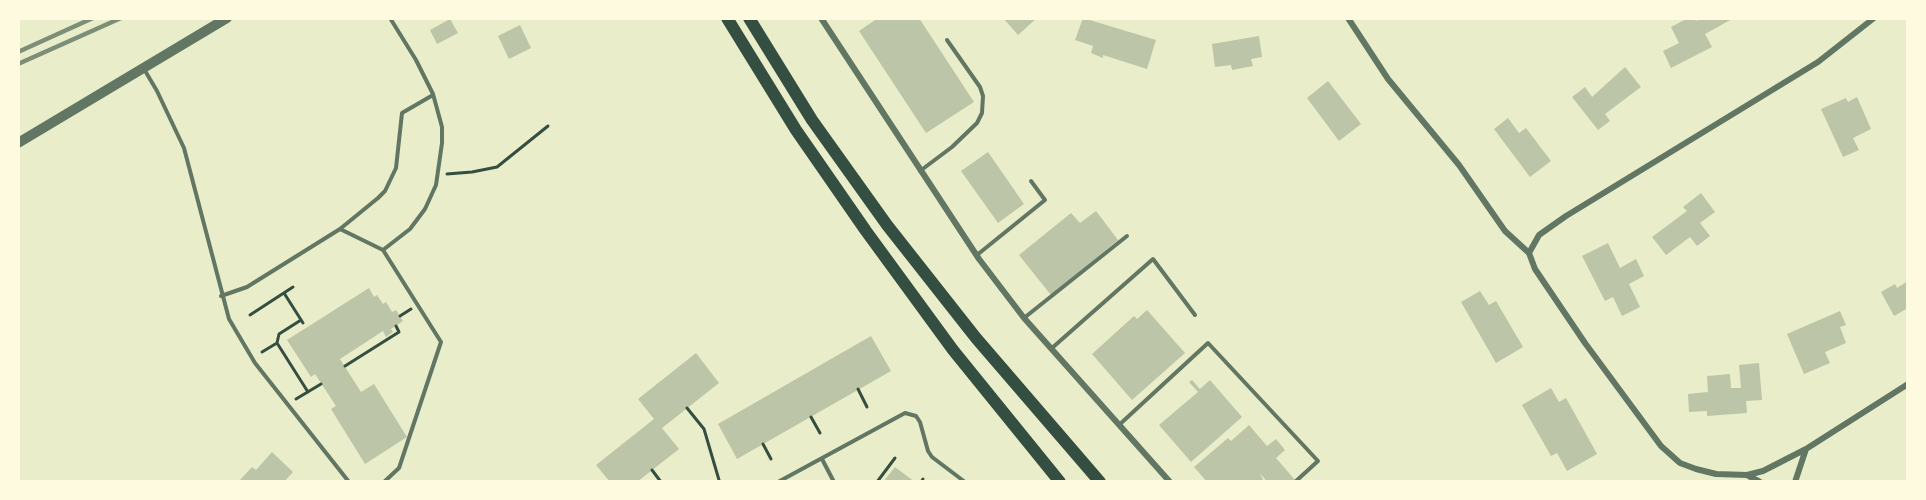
<!DOCTYPE html>
<html>
<head>
<meta charset="utf-8">
<style>
	body { margin:0 }
	#map { position:relative; width:1926px; height:500px; overflow:hidden; background:#e9edc9; font-family:Figtree,sans-serif }
	canvas { display:block }
	.frame { position:absolute; inset:0; border:20px solid #fefae0; pointer-events:none }
</style>
</head>
<body>
<div id="map">
<canvas width="1926" height="500"></canvas>
<div class="frame"></div>
</div>
<script>
const c = document.querySelector('canvas').getContext('2d');
c.lineJoin = 'round';
function fill(path, color) {
  c.fillStyle = color;
  c.fill(path, 'evenodd');
}
function poly(rows) {
  const path = new Path2D();
  for (const r of rows) {
    path.moveTo(r[0], r[1]);
    for (let i = 2; i < r.length; i += 2) path.lineTo(r[i], r[i + 1]);
  }
  return path;
}
function strokePath(path, color, width, dash) {
  c.strokeStyle = color;
  c.lineWidth = width;
  c.lineCap = dash ? 'butt' : 'round';
  c.setLineDash(dash || []);
  c.stroke(path);
}
fill(poly([
	[878,18,919,18,974,102,926,133,859,31],
	[1003,18,1037,18,1018,35],
	[1083,18,1156,40,1147,69,1103,55,1103,58,1091,53,1093,46,1075,40],
	[1688,18,1694,18,1696,21,1702,18,1734,18,1705,34,1712,47,1671,68,1663,51,1679,43,1671,27],
	[450,19,458,33,437,44,430,30],
	[520,25,531,48,509,59,498,36],
	[1259,36,1262,57,1251,59,1253,66,1232,70,1231,65,1215,67,1212,44],
	[1625,67,1641,87,1605,114,1610,121,1598,130,1572,97,1585,87,1592,97],
	[1328,81,1361,124,1339,141,1307,98],
	[1857,97,1871,129,1853,138,1859,150,1843,157,1821,109,1846,98,1848,102],
	[1508,118,1519,133,1526,128,1551,161,1530,177,1494,129],
	[988,152,1024,204,998,223,961,171],
	[1701,193,1715,212,1700,223,1710,236,1697,246,1690,237,1666,255,1652,237,1687,211,1683,207],
	[1096,211,1118,240,1051,295,1019,255,1071,213,1080,223],
	[1608,243,1620,268,1636,259,1644,276,1629,284,1640,307,1622,316,1613,297,1605,301,1582,256],
	[1908,281,1908,308,1894,316,1881,292,1895,284,1897,288],
	[369,288,374,297,377,295,383,304,386,302,392,312,396,310,403,321,391,329,393,332,386,337,383,331,340,359,361,392,374,384,407,437,365,464,331,409,336,406,315,374,311,377,287,340],
	[1480,291,1489,305,1496,301,1523,347,1496,363,1461,302],
	[1147,310,1185,353,1132,400,1092,354,1134,316,1137,319],
	[1840,311,1846,325,1840,327,1846,343,1825,352,1830,363,1804,374,1787,334],
	[871,336,891,371,737,459,718,424],
	[696,353,719,383,662,428,679,449,637,482,610,482,596,465,654,419,638,399],
	[1759,363,1762,400,1746,401,1747,413,1707,416,1707,411,1689,412,1688,394,1708,392,1707,376,1730,374,1731,388,1741,388,1739,365],
	[1192,380,1200,389,1210,380,1242,417,1191,462,1159,425,1198,392,1189,382],
	[1551,388,1559,402,1566,398,1597,454,1567,471,1557,453,1551,456,1522,405],
	[1249,425,1267,446,1276,439,1285,450,1276,458,1295,480,1293,482,1267,482,1260,473,1264,482,1207,482,1194,467,1228,438,1231,441],
	[272,452,293,472,284,482,239,481,252,467,256,470],
	[895,467,915,482,883,482]
]), '#bcc5a7');
strokePath(poly([
	[447,174,472,172,497,167,548,126],
	[284,293,303,323],
	[250,315,293,287],
	[400,316,411,309],
	[277,343,279,334,301,320],
	[262,352,277,343,308,392],
	[345,366,399,332,396,326],
	[858,389,867,407],
	[296,399,321,384],
	[687,408,704,429,719,480],
	[811,417,820,433],
	[763,444,771,459],
	[652,470,661,482],
	[872,482,874,482],
	[877,482,895,458],
	[921,482,923,479]
]), '#344e41', 3);
strokePath(poly([
	[144,69,157,91,184,148,229,319,255,363,349,482],
	[920,171,952,147,977,123,982,113,983,96,980,87,947,40],
	[340,229,383,250],
	[977,255,1045,200,1031,181],
	[221,296,247,287,340,229,378,198,385,191,396,168,402,113,433,95],
	[1024,318,1127,236],
	[1052,348,1153,259,1195,315],
	[1119,425,1208,343,1318,461,1295,482],
	[822,459,834,482],
	[384,482,399,468,441,342,383,250,410,229,425,209,436,185,442,143,442,127,433,94,416,60,390,18],
	[778,482,905,413,916,416,920,422,928,451,932,457,965,482]
]), '#617663', 4);
strokePath(poly([
	[821,18,979,259,1024,318,1170,482],
	[1348,18,1388,79,1459,165,1505,231,1529,253,1535,269,1585,343,1661,446,1680,463,1696,469,1716,474,1747,475,1760,482],
	[1529,253,1539,235,1566,216,1818,62,1874,18],
	[1747,475,1763,471,1806,449],
	[1795,482,1806,449,1908,384]
]), '#617663', 6);
strokePath(poly([
	[18,143,227,18]
]), '#617663', 10);
strokePath(poly([
	[727,18,796,130,866,231,953,350,1060,482],
	[749,18,812,120,887,225,976,338,1100,482]
]), '#344e41', 12);
strokePath(poly([
	[18,52,93,18],
	[18,64,121,18]
]), '#7c8e77', 4.5);
</script>
</body>
</html>
